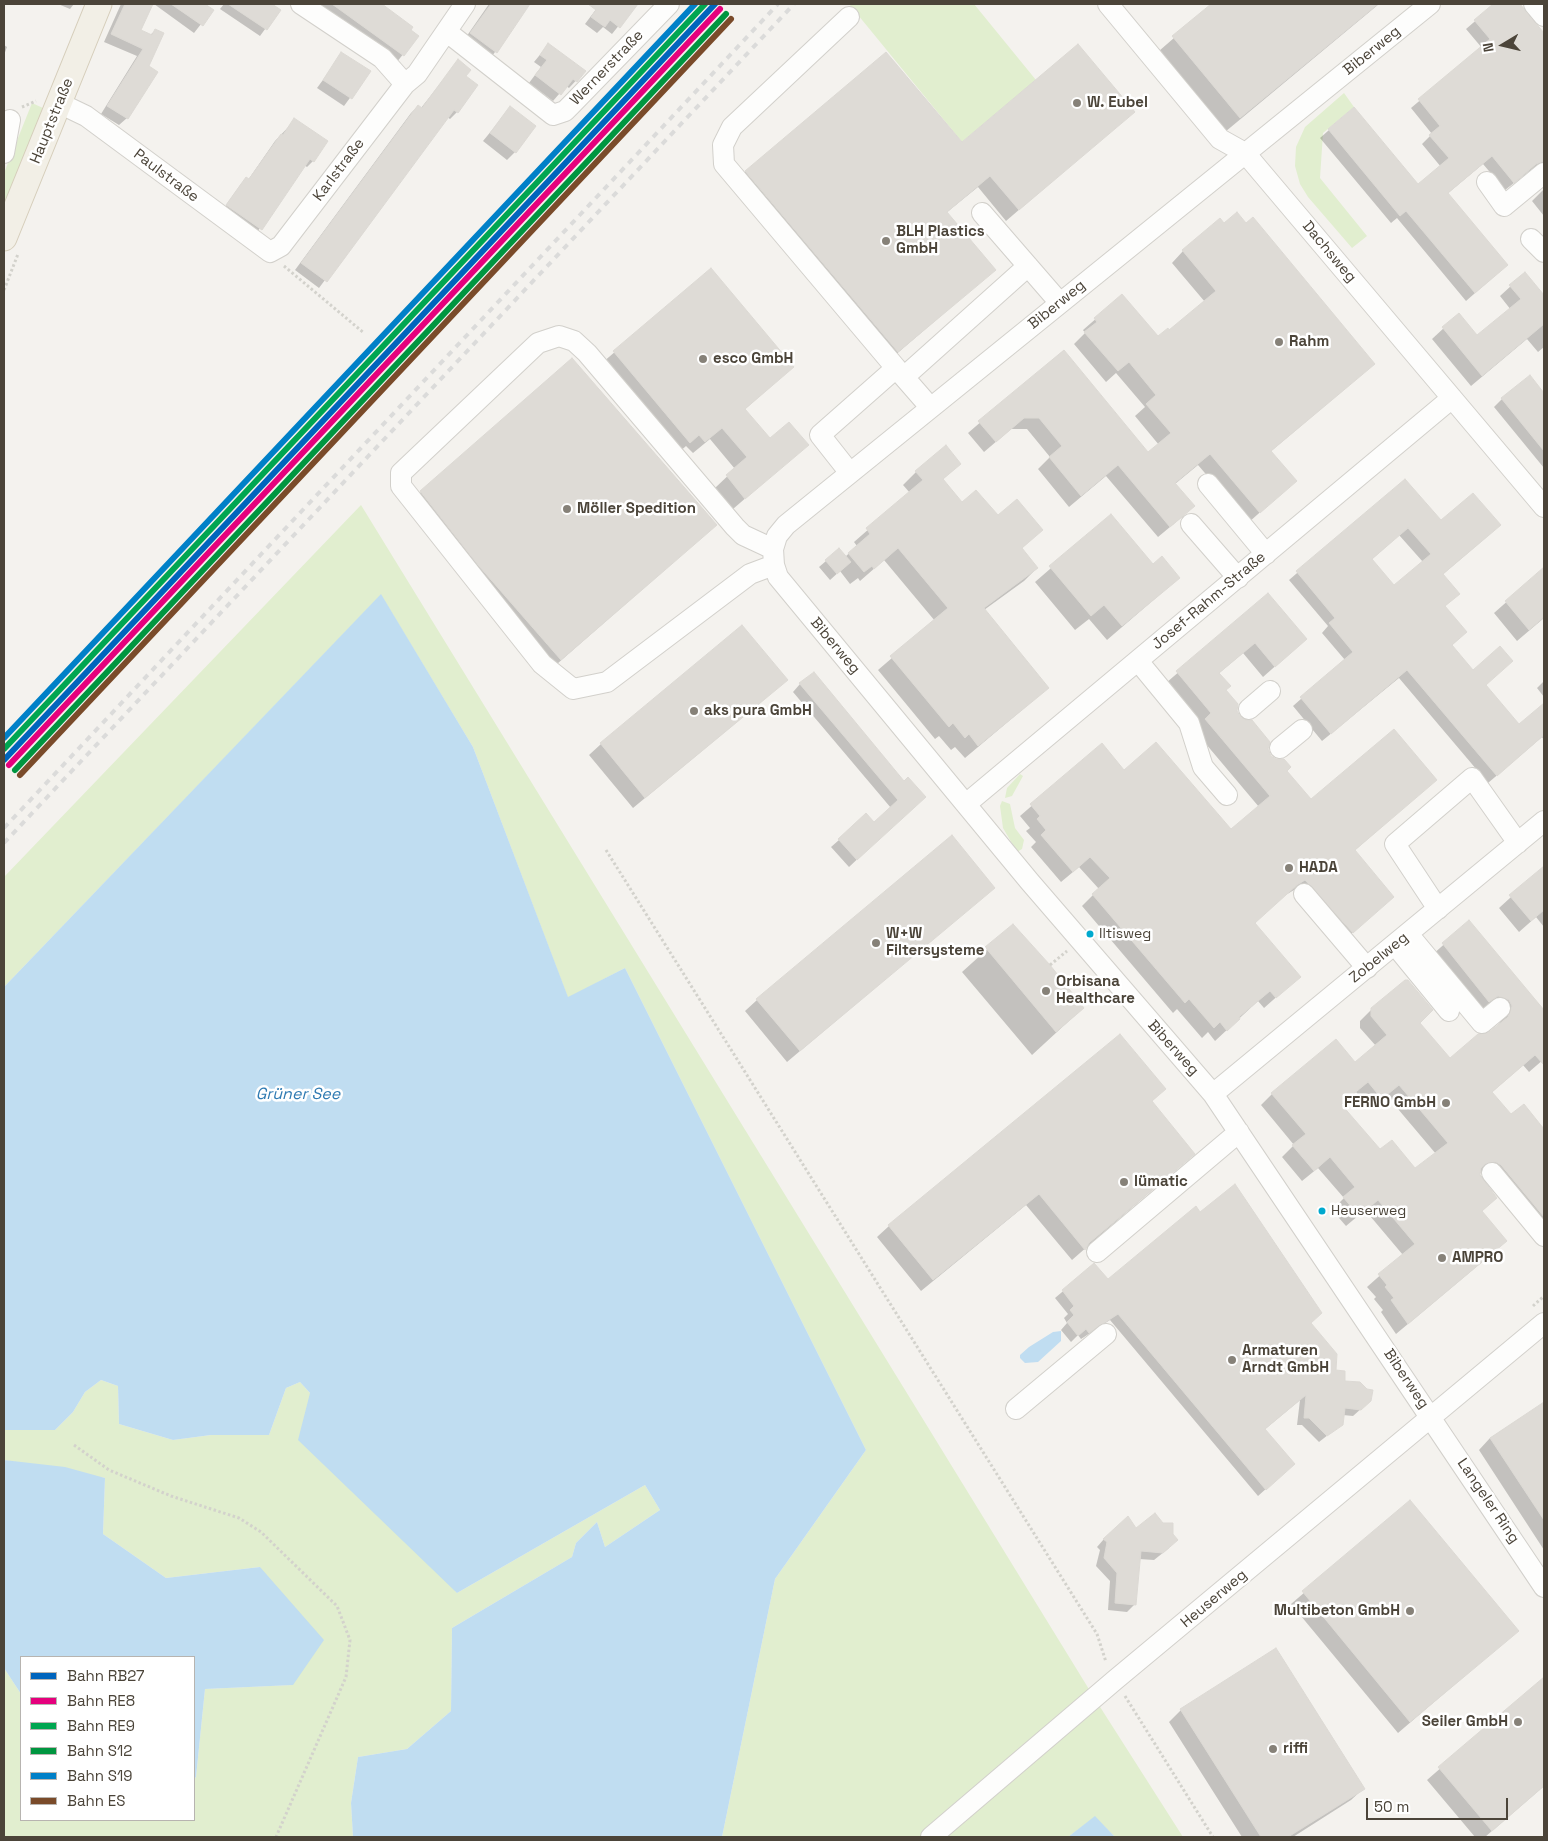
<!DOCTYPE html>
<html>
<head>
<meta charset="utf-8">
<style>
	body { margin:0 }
	#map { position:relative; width:1548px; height:1841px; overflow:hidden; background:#f4f2ee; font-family:"Space Grotesk",sans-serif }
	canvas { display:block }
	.frame { position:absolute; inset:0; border:5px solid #4b4439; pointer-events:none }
	.legend { position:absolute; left:20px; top:1656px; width:175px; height:165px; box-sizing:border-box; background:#fff; border:1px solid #b7b4b0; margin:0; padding:6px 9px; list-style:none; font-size:15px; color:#4b4439 }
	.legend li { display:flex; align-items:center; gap:10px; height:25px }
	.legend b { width:25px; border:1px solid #b7b4b0 }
	.north { position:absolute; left:1478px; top:20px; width:50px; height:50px; -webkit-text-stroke:4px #fff; paint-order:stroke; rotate:261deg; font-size:14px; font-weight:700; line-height:20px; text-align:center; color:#4b4439 }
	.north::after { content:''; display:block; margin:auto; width:18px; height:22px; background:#4b4439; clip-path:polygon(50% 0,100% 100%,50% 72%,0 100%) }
	.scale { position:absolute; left:1366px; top:1798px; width:142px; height:22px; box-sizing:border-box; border:2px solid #4b4439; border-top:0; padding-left:6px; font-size:15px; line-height:18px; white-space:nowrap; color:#4b4439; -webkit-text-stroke:4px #fff; paint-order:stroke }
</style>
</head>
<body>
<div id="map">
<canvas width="1548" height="1841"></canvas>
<div class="frame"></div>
<ul class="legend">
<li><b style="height:6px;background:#0065bd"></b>Bahn RB27</li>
<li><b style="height:6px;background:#e5007d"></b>Bahn RE8</li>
<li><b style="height:6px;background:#00a651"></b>Bahn RE9</li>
<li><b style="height:6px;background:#009640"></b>Bahn S12</li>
<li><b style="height:6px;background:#0080c8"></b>Bahn S19</li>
<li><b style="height:6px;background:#7a4b2a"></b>Bahn ES</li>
</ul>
<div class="north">N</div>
<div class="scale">50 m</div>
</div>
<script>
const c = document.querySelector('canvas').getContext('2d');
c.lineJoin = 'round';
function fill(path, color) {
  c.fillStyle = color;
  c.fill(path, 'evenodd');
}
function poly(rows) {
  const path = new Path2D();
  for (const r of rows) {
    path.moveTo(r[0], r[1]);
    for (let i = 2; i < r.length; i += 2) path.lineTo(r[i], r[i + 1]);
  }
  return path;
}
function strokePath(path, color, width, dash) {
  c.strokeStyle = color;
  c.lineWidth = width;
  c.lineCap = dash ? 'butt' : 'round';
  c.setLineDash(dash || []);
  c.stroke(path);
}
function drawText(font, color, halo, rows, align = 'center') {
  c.font = font + ' "Space Grotesk",sans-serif';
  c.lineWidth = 5;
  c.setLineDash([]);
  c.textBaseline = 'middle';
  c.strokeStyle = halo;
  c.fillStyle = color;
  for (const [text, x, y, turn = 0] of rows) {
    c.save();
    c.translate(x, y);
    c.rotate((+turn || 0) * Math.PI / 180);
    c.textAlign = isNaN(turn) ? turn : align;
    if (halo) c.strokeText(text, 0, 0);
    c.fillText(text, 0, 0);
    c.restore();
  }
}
fill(poly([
	[849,4,974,4,1036,80,962,142],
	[1344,93,1354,107,1323,133,1320,178,1367,236,1352,248,1308,197,1300,184,1295,166,1296,147,1305,127],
	[32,103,43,108,4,205,4,173],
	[361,505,1095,1699,1183,1837,1115,1837,1095,1817,1068,1837,722,1837,775,1579,866,1450,625,968,568,998,473,747,381,595,4,987,4,877],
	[1020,774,1023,776,1012,796,1005,798,1007,788],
	[1002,801,1010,804,1015,828,1024,840,1022,849,1017,852,1003,828,1000,806],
	[101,1380,118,1386,119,1424,173,1440,211,1435,269,1435,286,1388,300,1382,310,1393,457,1593,645,1485,660,1510,605,1547,597,1522,576,1543,572,1557,452,1628,451,1711,407,1749,358,1757,351,1803,353,1837,4,1837,4,1668,21,1694,21,1820,194,1820,194,1779,196,1777,205,1689,292,1685,260,1567,166,1578,103,1534,105,1478,4,1460,4,1430,55,1430,73,1412,85,1392]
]), '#e1eecf');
fill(poly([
	[381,594,473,747,568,997,625,968,866,1450,775,1579,722,1837,353,1837,351,1803,358,1757,407,1749,451,1711,452,1628,572,1557,576,1543,597,1522,605,1547,660,1510,645,1485,457,1593,298,1440,310,1393,300,1382,286,1388,269,1435,211,1435,173,1440,119,1424,118,1386,101,1380,85,1392,73,1412,55,1430,4,1430,4,987],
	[1061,1331,1061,1341,1038,1362,1025,1363,1020,1358,1020,1355,1029,1347,1053,1332],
	[4,1460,65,1467,105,1478,103,1534,166,1578,260,1567,324,1640,293,1685,205,1689,196,1777,194,1779,194,1657,21,1657,21,1694,4,1668],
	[1095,1816,1115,1837,1068,1837]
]), '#c0ddf1');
fill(poly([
	[58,4,74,4,70,9],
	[121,4,151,4,139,31,150,35,156,30,127,118,119,125,101,114,137,56,104,42],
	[154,4,203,4,212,10,194,33],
	[224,4,270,4,279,10,260,36,220,9],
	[314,4,380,4,412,27,410,30,418,36,396,63],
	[489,4,529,4,490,59,464,40],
	[600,4,636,4,612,34,603,27,597,33,585,24],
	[1213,4,1379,4,1225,132,1159,51],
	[1495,4,1518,4,1544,35,1544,173,1532,169,1505,190,1483,164,1447,194,1507,265,1466,301,1397,218,1391,223,1320,138,1354,108,1418,185,1441,167,1422,144,1432,134,1411,108,1482,48,1466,29],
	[4,45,7,47,4,55],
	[548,45,584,72,569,88,566,86,553,101,529,83,541,67,534,62],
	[342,54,369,72,344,106,317,88],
	[458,61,465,77,457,112,450,119,447,117,319,288,295,270,411,113,418,106,421,108],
	[511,107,515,152,507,160,483,141],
	[1133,112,1006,221,978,187,946,213,994,270,886,363,734,183,746,171,962,144],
	[295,120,313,161,307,167,304,165,255,235,222,211,241,184,247,178,248,180,275,141],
	[1544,189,1544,216,1532,201],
	[1183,251,1374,364,1270,452,1295,481,1248,523,1198,465,1175,484,1182,517,1158,537,1106,476,1069,507,1038,469,1050,457,1027,429,1011,429,984,452,968,433,1063,351,1148,454,1159,445,1135,416,1145,407,1116,373,1106,382,1074,344,1085,333,1083,330,1122,296,1158,338,1169,332,1205,302,1172,263],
	[710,270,792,367,744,410,770,440,807,445,733,509,715,488,735,469,710,439,693,453,686,446,677,454,602,363],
	[1524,274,1544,297,1544,347,1538,352,1527,339,1471,386,1432,339,1459,314,1477,337,1511,310,1500,296],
	[1544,392,1544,468,1494,407,1502,399],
	[960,464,942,480,961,504,1041,530,1021,549,1037,568,1024,581,984,610,1048,688,965,758,955,747,951,750,939,736,935,739,878,670,935,621,884,560,860,581,858,578,850,584,840,571,830,580,819,567,826,561,845,557,857,546,854,542,910,493,903,485,916,472],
	[1405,480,1440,522,1491,533,1442,575,1458,594,1444,607,1466,632,1451,646,1519,726,1544,705,1544,740,1542,737,1488,783,1399,678,1322,741,1293,706,1345,660,1322,633,1328,626,1289,580],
	[1399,535,1423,562,1393,587,1371,560],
	[421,492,703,536,549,671,409,504],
	[1111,516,1153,565,1179,578,1107,640,1089,619,1075,630,1035,582],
	[1544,569,1544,618,1517,641,1494,613],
	[1268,595,1306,639,1263,677,1243,653,1218,674,1239,717,1267,750,1270,757,1311,801,1435,780,1354,851,1393,897,1341,943,1294,890,1284,896,1254,923,1299,977,1264,1008,1258,1001,1215,1041,1208,1032,1202,1038,1177,1009,1173,1013,1082,906,1099,889,1079,867,1061,882,1031,847,1036,842,1026,831,1030,828,1020,816,1102,745,1124,771,1231,831,1259,807,1195,731,1201,725,1166,683],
	[1544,681,1544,697,1537,688],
	[800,684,916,804,849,867,831,847,839,840,874,824,891,808,793,692],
	[774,691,633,808,589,755,601,744],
	[1544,867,1544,927,1536,917,1519,932,1499,908],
	[993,888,787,1062,745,1011,757,1000],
	[1469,922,1544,1012,1544,1059,1529,1072,1523,1065,1491,1093,1511,1116,1523,1106,1544,1131,1544,1242,1484,1173,1479,1173,1496,1198,1481,1212,1494,1252,1396,1334,1381,1312,1383,1310,1374,1299,1376,1297,1367,1287,1403,1255,1365,1210,1346,1226,1332,1210,1344,1198,1318,1168,1302,1181,1282,1157,1294,1145,1261,1105,1272,1094,1355,1064,1376,1046,1360,1028,1360,1021,1372,1009,1419,1023,1450,1060,1498,1027,1501,1019,1486,1007,1477,1013,1431,956],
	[1356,1092,1370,1109,1387,1096,1436,1154,1415,1170,1380,1151,1341,1105],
	[1013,926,1083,1008,1032,1055,962,972],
	[1164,1089,1151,1102,1193,1154,1072,1260,1026,1205,921,1291,877,1237,889,1226],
	[1094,1265,1107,1280,1310,1323,1335,1371,1362,1408,1353,1416,1343,1415,1342,1424,1319,1442,1302,1425,1297,1425,1300,1400,1264,1430,1286,1471,1258,1496,1110,1320,1081,1339,1078,1335,1071,1342,1061,1330,1067,1323,1064,1318,1068,1314,1055,1298],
	[1544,1403,1544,1550,1479,1450,1490,1438],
	[1410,1502,1517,1631,1398,1733,1291,1604],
	[1104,1539,1169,1548,1154,1560,1139,1559,1135,1604,1127,1612,1108,1610,1110,1581,1096,1566,1100,1550,1097,1547],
	[1544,1678,1544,1786,1485,1837,1475,1837,1427,1780],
	[1181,1710,1363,1789,1351,1800,1293,1837,1242,1837,1169,1722]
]), '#0003');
const building = poly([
	[125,4,153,4,141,30,152,35,155,29,164,33,149,66,158,72,128,119,107,106,143,49,111,34,125,4],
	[171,4,205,4,214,10,203,26,171,4],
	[228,4,272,4,281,10,267,30,228,4],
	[332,4,382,4,413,27,411,30,419,36,404,56,332,4],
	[491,4,530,4,497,53,470,33,491,4],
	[588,4,638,4,620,28,610,20,605,27,591,17,596,10,588,4],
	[1211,4,1378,4,1240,118,1172,36,1211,4],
	[1493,4,1520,4,1544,33,1544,161,1536,164,1514,183,1492,156,1448,193,1508,265,1475,293,1406,211,1400,216,1328,129,1354,107,1418,184,1449,158,1429,135,1440,126,1418,99,1490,39,1474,20,1493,4],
	[548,43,586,71,577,82,573,79,561,95,535,75,547,60,540,55,548,43],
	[1078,44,1135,112,1019,210,990,176,947,212,996,270,898,352,745,171,886,52,962,142,1078,44],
	[341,52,371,71,352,99,323,80,341,52],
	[458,59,471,70,466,76,478,85,458,113,454,110,327,282,301,263,418,105,422,108,458,59],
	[510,106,536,126,516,153,490,133,510,106],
	[294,118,328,141,314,162,310,159,262,230,226,205,246,177,249,179,281,134,283,135,294,118],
	[1237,212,1246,223,1253,217,1375,364,1271,451,1297,481,1260,513,1210,454,1175,483,1195,506,1170,527,1118,465,1081,496,1049,457,1062,446,1039,418,1024,418,996,442,978,421,1064,350,1148,452,1171,433,1146,404,1156,395,1129,362,1118,371,1084,332,1097,322,1094,318,1122,294,1158,336,1168,328,1169,330,1216,291,1182,250,1220,218,1224,223,1237,212],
	[711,268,794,367,745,409,770,438,789,422,809,445,745,499,726,475,747,457,722,428,705,442,699,435,690,443,613,351,711,268],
	[1525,272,1544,295,1544,324,1482,376,1442,327,1459,313,1477,335,1521,299,1509,285,1525,272],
	[572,358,717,525,561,660,478,565,420,491,572,358],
	[1530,375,1544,393,1544,451,1501,398,1530,375],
	[946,445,961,464,943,479,962,502,976,490,998,515,1017,499,1043,530,1022,548,1038,568,984,608,1049,688,978,746,969,734,965,738,953,723,949,727,890,656,948,608,898,548,874,569,872,566,864,572,848,553,870,534,866,528,923,480,915,471,946,445],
	[1405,479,1441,520,1473,493,1501,525,1443,574,1460,594,1445,606,1467,632,1452,645,1473,670,1500,646,1513,661,1486,685,1519,724,1544,703,1544,735,1497,776,1407,670,1331,734,1300,697,1353,652,1329,623,1335,618,1296,571,1405,479],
	[1408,528,1431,554,1394,585,1372,559,1408,528],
	[1111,514,1153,564,1162,556,1180,578,1122,626,1104,605,1091,616,1049,566,1111,514],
	[839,548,851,562,837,574,825,560,839,548],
	[1544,567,1544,617,1529,630,1505,601,1544,567],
	[1268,593,1307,639,1275,667,1255,643,1219,673,1231,686,1226,690,1238,704,1237,711,1240,716,1246,720,1252,720,1270,742,1268,749,1271,756,1276,759,1284,759,1291,767,1287,771,1311,799,1394,729,1437,780,1355,850,1394,897,1353,933,1305,880,1297,885,1255,923,1301,977,1276,998,1270,991,1239,1017,1240,1019,1227,1031,1220,1022,1214,1028,1189,999,1185,1003,1092,894,1110,878,1090,857,1073,872,1041,835,1046,830,1037,819,1040,816,1030,804,1102,743,1124,770,1156,742,1231,829,1270,796,1205,719,1211,713,1176,671,1268,593],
	[742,625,788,680,645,798,600,743,742,625],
	[814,672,904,781,908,777,926,797,857,860,838,839,866,813,874,822,898,800,799,683,814,672],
	[952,835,995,888,800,1051,756,999,952,835],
	[1544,866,1544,910,1531,921,1509,895,1544,866],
	[1469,920,1544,1010,1544,1065,1535,1055,1492,1092,1511,1114,1524,1104,1544,1129,1544,1217,1501,1165,1496,1162,1485,1164,1481,1168,1480,1175,1497,1198,1482,1211,1507,1241,1408,1324,1391,1300,1394,1298,1385,1287,1387,1285,1378,1274,1415,1244,1378,1200,1359,1216,1343,1197,1355,1187,1330,1157,1314,1171,1292,1145,1306,1134,1271,1093,1336,1039,1355,1062,1387,1035,1371,1016,1371,1008,1405,980,1408,980,1433,1010,1420,1023,1450,1058,1478,1034,1489,1032,1508,1017,1512,1006,1509,1000,1498,996,1489,1002,1442,943,1469,920],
	[1368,1082,1382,1099,1399,1085,1448,1143,1415,1168,1392,1140,1380,1149,1341,1104,1368,1082],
	[1013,924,1050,965,1084,1008,1056,1032,985,947,1013,924],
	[1120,1034,1166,1089,1152,1101,1195,1154,1089,1243,1085,1250,1039,1194,933,1280,888,1225,1120,1034],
	[1235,1184,1322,1313,1311,1323,1337,1354,1336,1370,1345,1371,1345,1381,1360,1382,1367,1389,1373,1390,1371,1401,1361,1410,1345,1408,1343,1425,1327,1436,1309,1418,1304,1418,1306,1395,1265,1429,1295,1464,1266,1490,1118,1314,1089,1333,1086,1329,1078,1336,1067,1322,1074,1315,1070,1310,1074,1306,1062,1290,1094,1263,1108,1279,1196,1206,1200,1212,1235,1184],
	[1544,1402,1544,1520,1490,1438,1544,1402],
	[1410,1500,1519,1631,1410,1722,1302,1591,1410,1500],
	[1155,1513,1163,1523,1173,1523,1173,1534,1178,1540,1163,1553,1141,1551,1136,1605,1115,1603,1117,1573,1104,1558,1107,1542,1103,1539,1128,1516,1136,1528,1155,1513],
	[1276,1648,1365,1789,1288,1837,1261,1837,1180,1709,1276,1648],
	[1544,1677,1544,1786,1492,1831,1438,1767,1544,1677]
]);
fill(building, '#dedbd6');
strokePath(building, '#dcd9d4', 1);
const minor = poly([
	[301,4,382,58,405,84],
	[1108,4,1220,139,1245,153,1544,507],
	[1430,4,786,525,777,536,773,549,774,565,778,577,1030,882,1213,1094,1544,1587],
	[1534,4,1544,16],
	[849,17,732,127,723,145,724,164,896,368],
	[447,32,553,115,565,111,571,105,669,4],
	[59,103,86,116,270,252,281,246,405,84,417,74,465,4],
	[4,153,10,120],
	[1487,182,1504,206,1544,173],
	[982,213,1060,303],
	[1531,239,1544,252],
	[904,377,1028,266],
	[850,473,820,435,896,368,930,407],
	[1208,484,1266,554],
	[1191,524,1238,578],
	[773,549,743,535,735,527,587,353,574,341,559,336,538,343,401,473,401,486,542,664,573,689,607,682,750,574,774,565],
	[1138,661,1189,723,1203,767,1227,795],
	[1249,709,1270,691],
	[1280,748,1302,730],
	[966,804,1452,398],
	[1304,894,1367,968],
	[1438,909,1395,844,1472,778,1518,843],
	[1408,934,1482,1023,1500,1008],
	[1395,945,1449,1011],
	[1213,1094,1544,821],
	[1492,1173,1544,1236],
	[1097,1252,1239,1132],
	[1016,1409,1106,1334],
	[931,1837,1115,1680,1544,1323]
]);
const major = poly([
	[4,238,99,4]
]);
strokePath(minor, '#d2d0cb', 22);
strokePath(major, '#d6cebb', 27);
strokePath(poly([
	[22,107,36,101],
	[284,266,364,333],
	[4,290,18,254],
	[606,850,1097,1634,1106,1662],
	[1050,965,1067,951],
	[1533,1306,1544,1296],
	[74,1445,109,1470,171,1496,239,1518,261,1532,337,1606,350,1640,346,1677,276,1837],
	[1125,1696,1213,1837]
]), '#d3d2cc', 3, [2.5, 2.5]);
strokePath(minor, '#fdfdfc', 20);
strokePath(major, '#f2efe6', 25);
strokePath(poly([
	[4,828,778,4],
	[4,843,794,4]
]), '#dbdbda', 4, [6, 6]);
strokePath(poly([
	[4,760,715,4]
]), '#0065bd', 6);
strokePath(poly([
	[9,765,720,9]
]), '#e5007d', 6);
strokePath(poly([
	[4,749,705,4]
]), '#00a651', 6);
strokePath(poly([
	[15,770,726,14]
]), '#009640', 6);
strokePath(poly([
	[4,738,695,4]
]), '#0080c8', 6);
strokePath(poly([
	[20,775,731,19]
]), '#7a4b2a', 6);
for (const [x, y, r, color] of [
	[1077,103,5,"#868178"],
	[886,241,5,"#868178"],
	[1279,342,5,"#868178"],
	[703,359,5,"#868178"],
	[567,509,5,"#868178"],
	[694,711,5,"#868178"],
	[1289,868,5,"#868178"],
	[1090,934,4.5,"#00a9ce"],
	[876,943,5,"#868178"],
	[1046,991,5,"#868178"],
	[1446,1103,5,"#868178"],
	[1124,1182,5,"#868178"],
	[1322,1211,4.5,"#00a9ce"],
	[1442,1258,5,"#868178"],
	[1232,1360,5,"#868178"],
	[1410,1611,5,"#868178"],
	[1518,1722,5,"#868178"],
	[1273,1749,5,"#868178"]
]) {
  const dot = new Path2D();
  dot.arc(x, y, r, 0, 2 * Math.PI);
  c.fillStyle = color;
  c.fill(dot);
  strokePath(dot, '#fff', 2);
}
drawText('14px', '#4b4439', '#fff', [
	["Iltisweg",1099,934],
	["Heuserweg",1331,1211]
], 'left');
drawText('15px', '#4b4439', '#fff', [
	["Biberweg",1372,51,-39],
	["Wernerstraße",607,68,-46],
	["Hauptstraße",52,121,-68],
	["Karlstraße",339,170,-53],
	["Paulstraße",166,176,37],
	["Dachsweg",1329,252,50],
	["Biberweg",1057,305,-39],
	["Josef-Rahm-Straße",1209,601,-40],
	["Biberweg",835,646,50],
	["Zobelweg",1379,958,-39],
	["Biberweg",1173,1048,48],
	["Biberweg",1406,1379,56],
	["Langeler Ring",1488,1501,56],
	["Heuserweg",1214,1599,-40]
]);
drawText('bold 15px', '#4b4439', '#fff', [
	["W. Eubel",1087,103],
	["BLH Plastics",896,232],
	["GmbH",896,249],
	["Rahm",1289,342],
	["esco GmbH",713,359],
	["Möller Spedition",577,509],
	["aks pura GmbH",704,711],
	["HADA",1299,868],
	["W+W",886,934],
	["Filtersysteme",886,951],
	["Orbisana",1056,982],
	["Healthcare",1056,999],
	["FERNO GmbH",1436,1103,"right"],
	["lümatic",1134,1182],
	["AMPRO",1452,1258],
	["Armaturen",1242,1351],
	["Arndt GmbH",1242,1368],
	["Multibeton GmbH",1400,1611,"right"],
	["Seiler GmbH",1508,1722,"right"],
	["riffi",1283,1749]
], 'left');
drawText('italic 16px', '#2e7ab2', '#fff', [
	["Grüner See",298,1095]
]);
</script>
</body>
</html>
